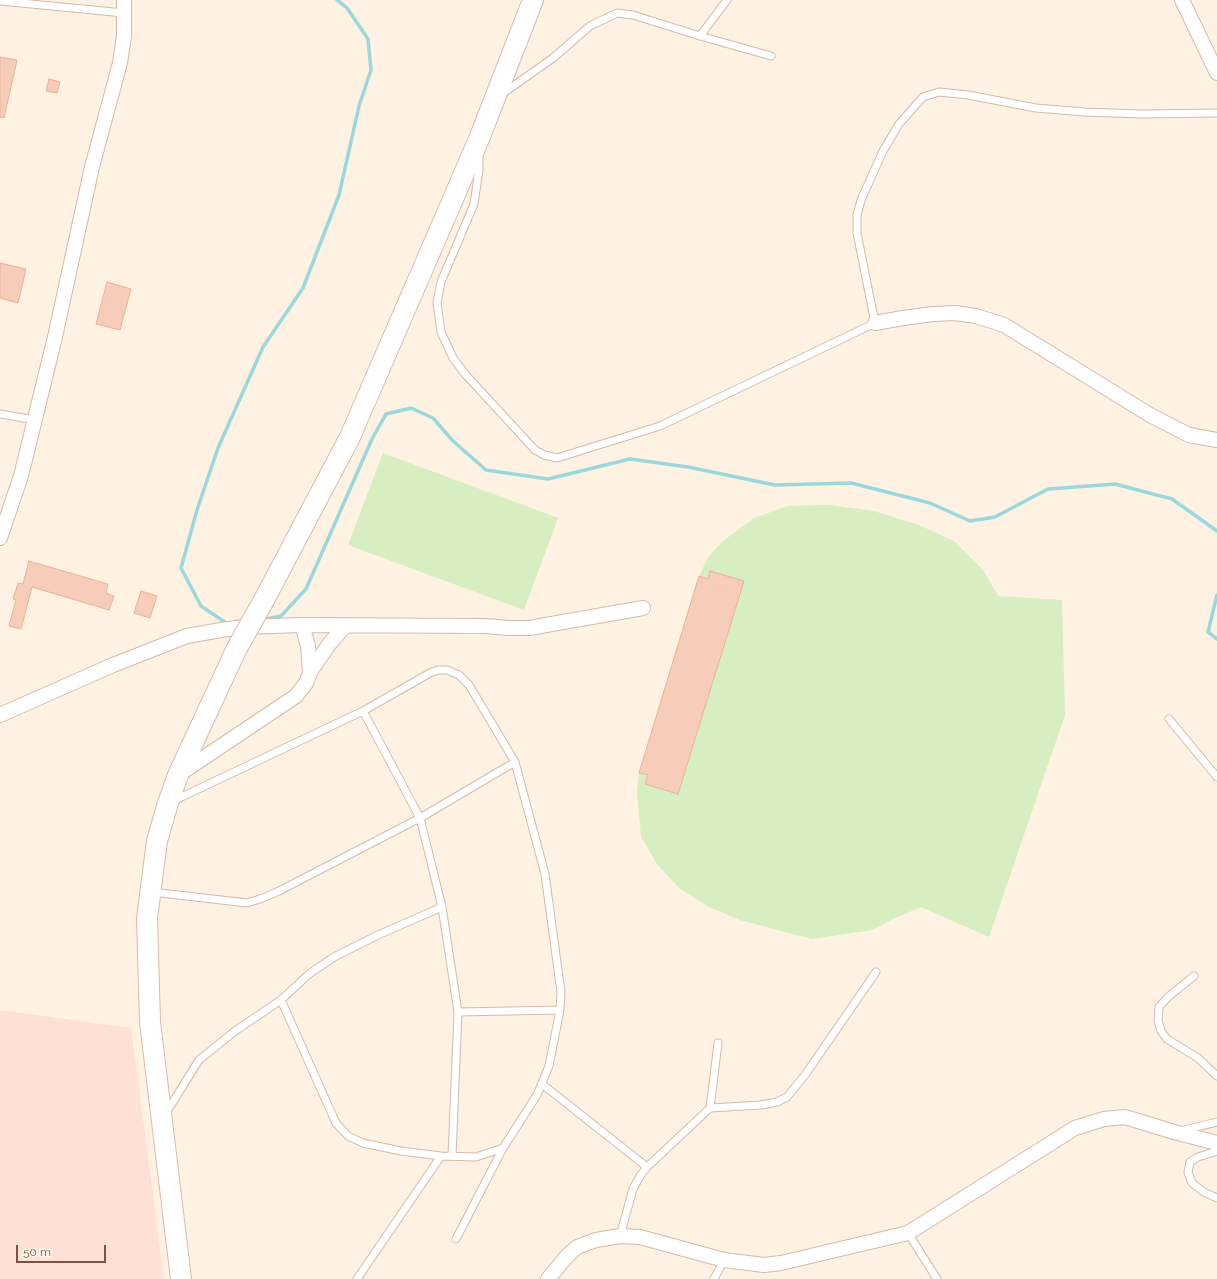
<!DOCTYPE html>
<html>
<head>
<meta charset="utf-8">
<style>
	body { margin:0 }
	#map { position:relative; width:1217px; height:1279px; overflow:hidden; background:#fff2e3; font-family:Raleway,sans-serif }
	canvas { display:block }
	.scale { position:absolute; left:16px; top:1245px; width:90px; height:18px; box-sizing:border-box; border:2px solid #7a5546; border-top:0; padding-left:5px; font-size:12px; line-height:14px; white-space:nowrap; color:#7a5546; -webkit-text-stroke:3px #fff6ec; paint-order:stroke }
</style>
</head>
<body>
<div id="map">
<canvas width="1217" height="1279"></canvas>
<div class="scale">50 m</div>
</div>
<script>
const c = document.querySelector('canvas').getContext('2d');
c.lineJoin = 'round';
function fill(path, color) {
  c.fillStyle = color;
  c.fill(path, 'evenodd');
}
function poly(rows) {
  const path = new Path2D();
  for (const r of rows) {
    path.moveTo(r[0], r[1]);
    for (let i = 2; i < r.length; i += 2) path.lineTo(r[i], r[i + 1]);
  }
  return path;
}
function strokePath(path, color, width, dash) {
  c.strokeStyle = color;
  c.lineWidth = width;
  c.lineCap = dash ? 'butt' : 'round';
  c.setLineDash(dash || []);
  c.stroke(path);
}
fill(poly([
	[0,1010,131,1028,164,1279,0,1279]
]), '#ffe0d7');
fill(poly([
	[383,453,558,518,524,610,348,545],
	[829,505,874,511,919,525,954,541,983,570,998,596,1062,600,1065,715,989,937,921,907,893,919,872,930,812,939,740,920,709,907,679,888,657,864,641,837,637,791,639,773,699,576,708,557,723,541,754,518,788,506]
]), '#d6eec0');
strokePath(poly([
	[1217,595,1208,632,1217,639],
	[261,620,281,616,306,589,372,439,386,414,411,408,433,418,453,441,486,470,548,479,630,459,688,467,775,485,851,483,930,503,970,521,995,517,1048,489,1115,484,1172,499,1217,531],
	[229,625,201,606,181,568,197,510,218,448,263,347,303,288,339,195,359,106,371,70,368,39,347,8,337,0]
]), '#9ad8dd', 3.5);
const building = poly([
	[0,57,17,60,4,118,0,117,0,57],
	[49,79,60,82,57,93,46,91,49,79],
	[0,263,26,269,18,303,0,298,0,263],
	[107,282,131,289,120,330,96,324,107,282],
	[29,561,108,584,106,593,114,596,109,610,32,587,21,629,9,626,16,600,13,599,18,583,23,584,29,561],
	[710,571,744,581,678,794,645,784,648,775,639,773,699,576,708,579,710,571],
	[141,591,157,596,150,618,134,613,141,591]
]);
fill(building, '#f7ccb8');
strokePath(building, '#ebb196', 1);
const lane = poly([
	[0,1,124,13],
	[700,36,727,0],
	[502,94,553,58,590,26,617,13,633,15,700,36,771,56],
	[479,156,479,170,474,204,441,282,437,303,441,332,453,358,466,375,535,450,544,455,557,458,660,426,875,323,857,233,857,215,861,200,883,151,899,124,923,97,939,92,968,95,1036,108,1084,112,1142,114,1217,113],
	[0,414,35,420],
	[363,711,420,818,442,907,458,1012,560,1010],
	[1169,719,1217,777],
	[173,801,363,711,430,673,438,670,447,670,459,675,469,685,515,762,545,874,561,992,560,1010,549,1066,537,1095,503,1148,476,1157,441,1156,401,1151,363,1143,348,1136,336,1123,281,1000],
	[152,892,247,903,263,898,279,891,420,818,515,762],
	[1194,976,1168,997,1159,1007,1158,1020,1161,1031,1167,1039,1198,1058,1217,1076],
	[542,1084,647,1167],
	[710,1108,761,1105,777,1102,787,1097,805,1075,876,972],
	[166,1113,199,1060,235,1031,281,1000,309,974,334,957,378,935,442,907],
	[1180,1131,1217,1122],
	[1217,1151,1198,1157,1190,1162,1188,1172,1192,1183,1204,1192,1217,1198],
	[452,1156,458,1012],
	[908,1233,937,1279],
	[620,1236,633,1189,640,1176,647,1167,710,1108,718,1043],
	[456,1239,503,1148],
	[357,1279,441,1156],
	[714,1279,724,1260]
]);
const street = poly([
	[1182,0,1217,73],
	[875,323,903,318,933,314,955,313,976,316,1004,325,1150,415,1189,435,1217,440],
	[0,538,21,476,55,337,92,167,120,63,124,36,124,0],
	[310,672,330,643,346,625],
	[0,715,113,665,187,636,221,630,244,627,302,625,485,626,509,628,529,628,643,608],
	[178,775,296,696,306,683,310,673,308,646,302,625],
	[548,1279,567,1256,577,1247,596,1240,620,1236,640,1237,724,1260,764,1265,781,1263,908,1233,1075,1128,1104,1119,1125,1117,1174,1132,1217,1143]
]);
const secondary = poly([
	[264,600,350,437,479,139,533,0],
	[181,1279,150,1022,147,918,157,841,168,803,178,775,237,648]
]);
strokePath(lane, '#d4baaa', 9);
strokePath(street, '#d4baaa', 16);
strokePath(secondary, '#dabbaa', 22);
strokePath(lane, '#fff', 7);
strokePath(street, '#fff', 14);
strokePath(secondary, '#fff', 20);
const secondaryBridge = poly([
	[237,648,264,600]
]);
strokePath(secondaryBridge, '#dabbaa', 22, []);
strokePath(secondaryBridge, '#fff', 20);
</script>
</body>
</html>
